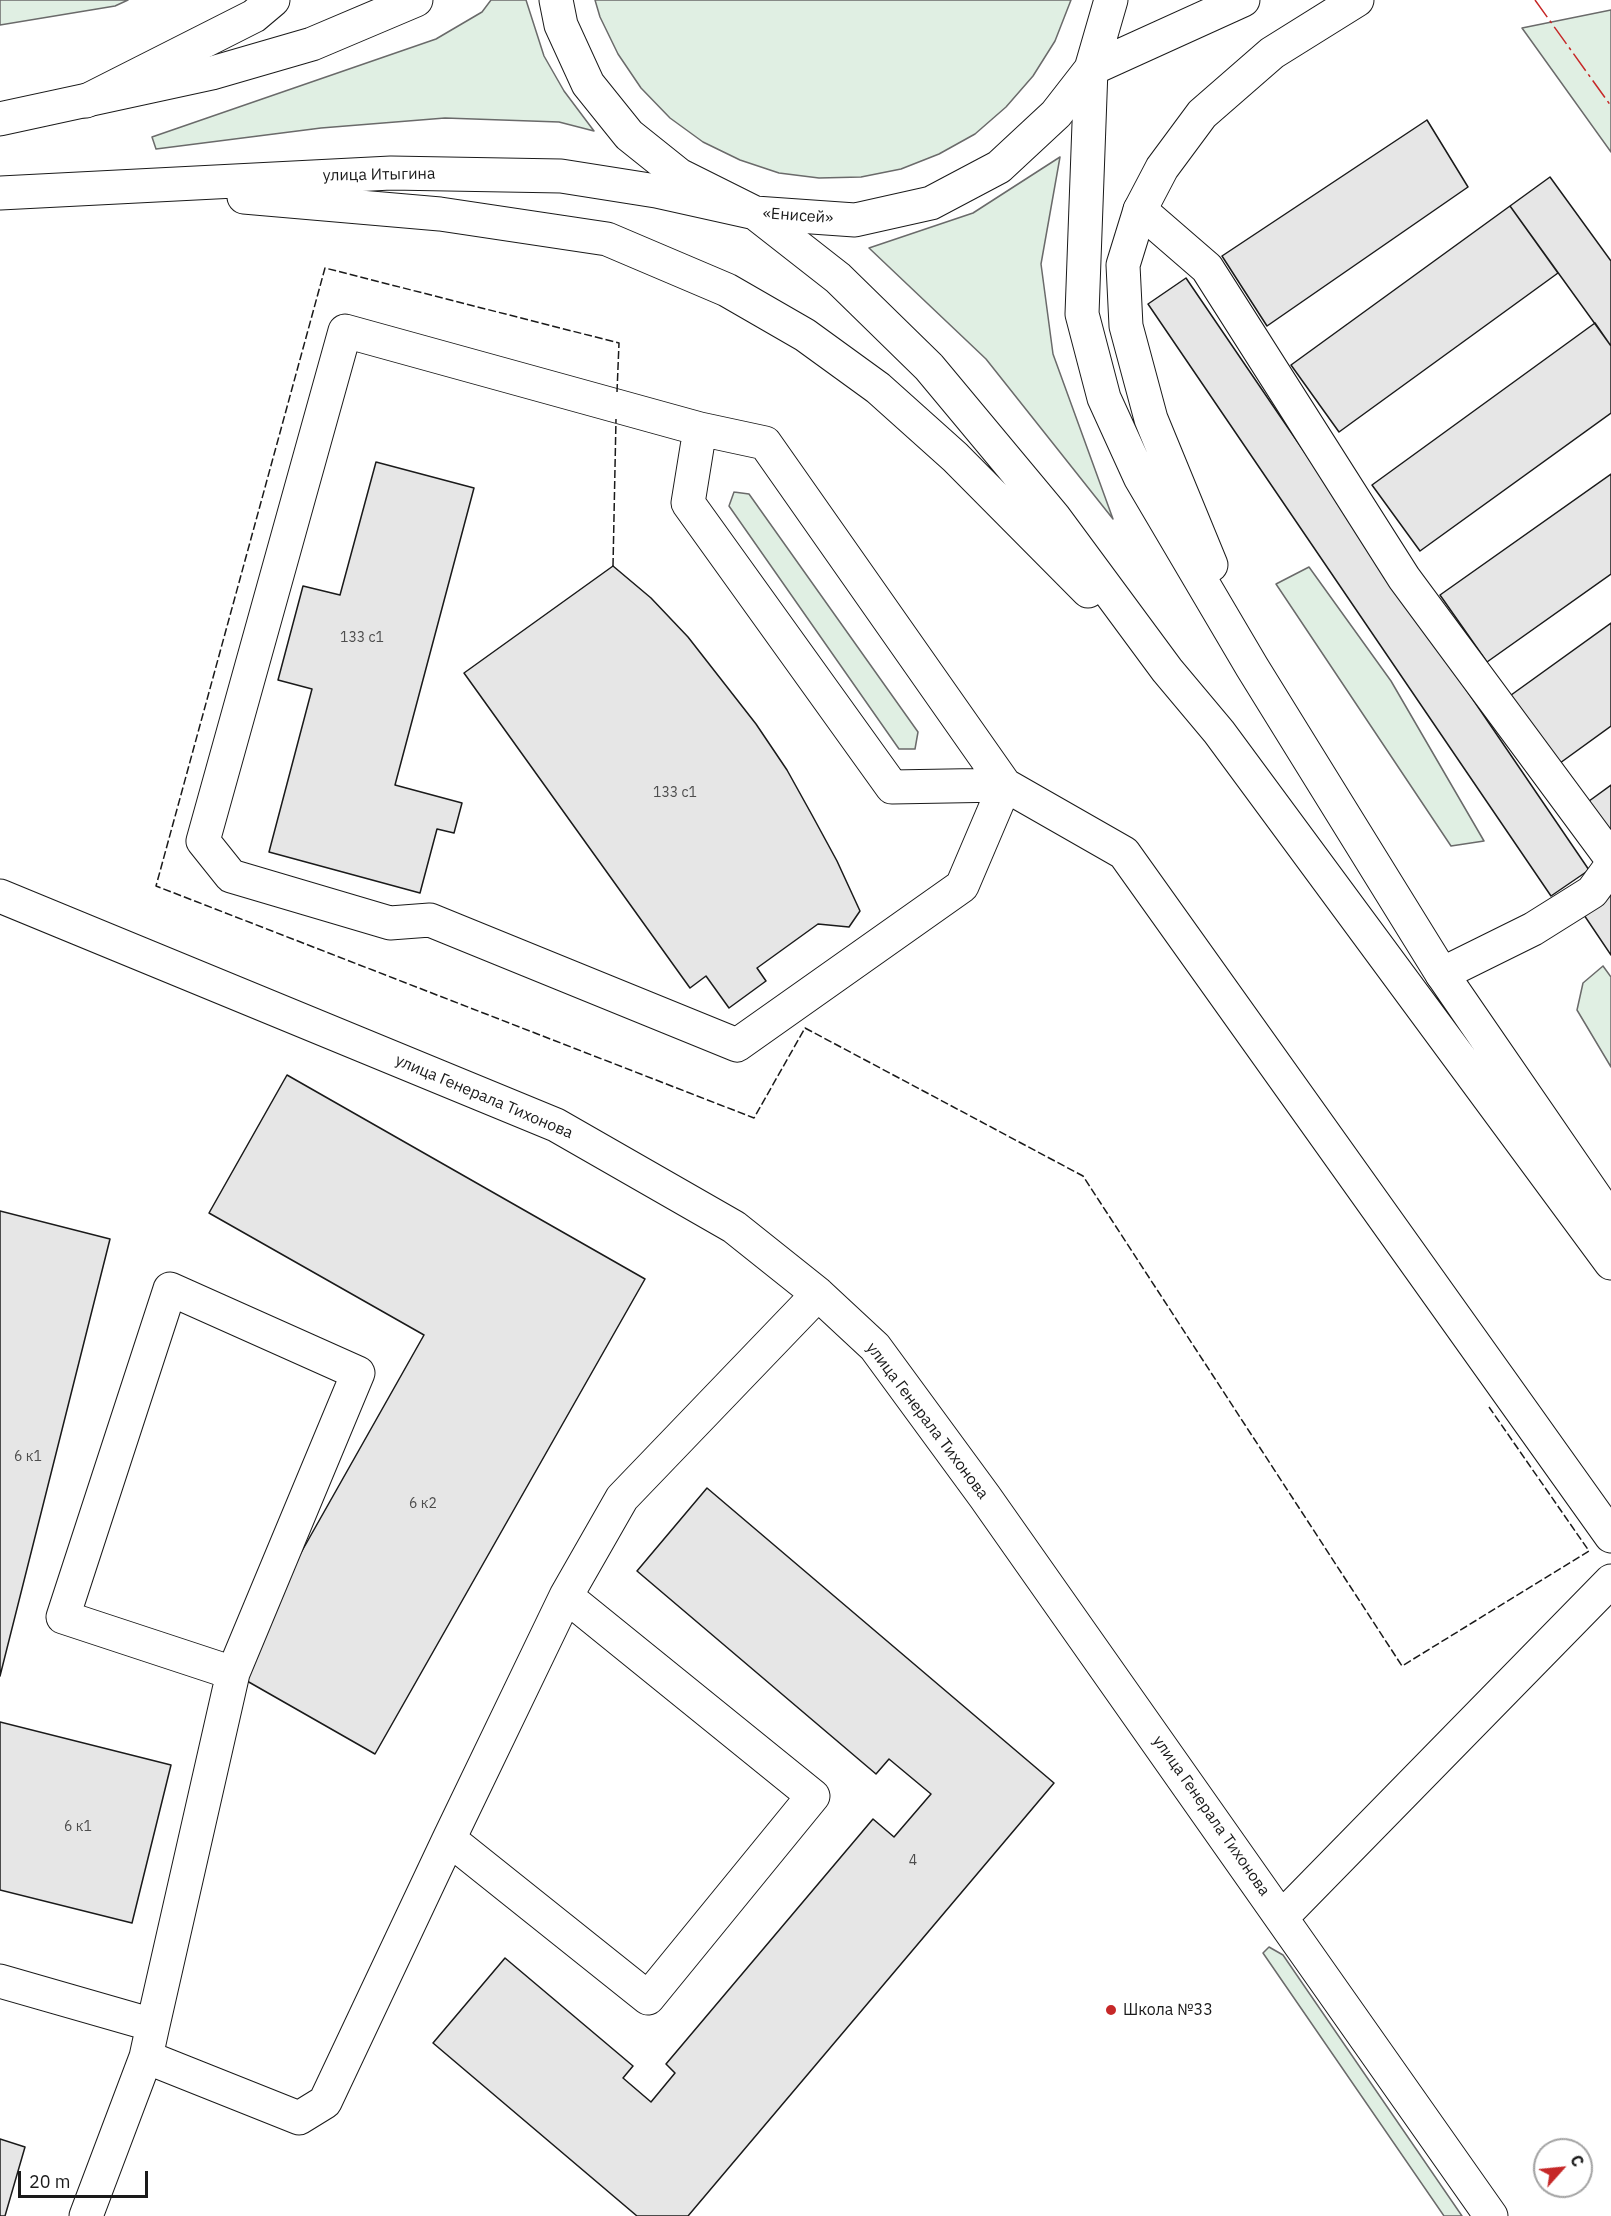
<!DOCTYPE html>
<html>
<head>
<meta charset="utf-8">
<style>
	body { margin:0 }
	#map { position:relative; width:1611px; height:2216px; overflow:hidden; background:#fff; font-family:"IBM Plex Sans",sans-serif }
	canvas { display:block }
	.north { position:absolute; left:1533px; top:2138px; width:60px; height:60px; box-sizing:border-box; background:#fff; border:2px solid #a3a3a3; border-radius:50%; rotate:63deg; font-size:16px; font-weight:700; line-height:24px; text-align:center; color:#1a1a1a }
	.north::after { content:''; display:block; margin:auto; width:21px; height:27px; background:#c62828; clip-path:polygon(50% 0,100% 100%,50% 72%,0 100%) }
	.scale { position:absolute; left:18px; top:2171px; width:130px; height:27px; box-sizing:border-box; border:3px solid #1a1a1a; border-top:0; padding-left:8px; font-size:18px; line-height:21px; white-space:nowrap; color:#1a1a1a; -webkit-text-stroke:4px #fff; paint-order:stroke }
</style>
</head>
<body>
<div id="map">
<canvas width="1611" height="2216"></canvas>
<div class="north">С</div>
<div class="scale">20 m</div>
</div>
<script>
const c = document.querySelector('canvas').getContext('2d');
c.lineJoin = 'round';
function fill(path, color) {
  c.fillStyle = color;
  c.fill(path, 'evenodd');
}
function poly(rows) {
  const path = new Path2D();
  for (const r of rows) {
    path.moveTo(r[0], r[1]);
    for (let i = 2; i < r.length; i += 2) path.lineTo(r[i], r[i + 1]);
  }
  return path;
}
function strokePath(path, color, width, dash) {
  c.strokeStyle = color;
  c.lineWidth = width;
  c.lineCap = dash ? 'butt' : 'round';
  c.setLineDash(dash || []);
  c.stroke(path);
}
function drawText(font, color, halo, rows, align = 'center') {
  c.font = font + ' "IBM Plex Sans",sans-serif';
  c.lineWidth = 4.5;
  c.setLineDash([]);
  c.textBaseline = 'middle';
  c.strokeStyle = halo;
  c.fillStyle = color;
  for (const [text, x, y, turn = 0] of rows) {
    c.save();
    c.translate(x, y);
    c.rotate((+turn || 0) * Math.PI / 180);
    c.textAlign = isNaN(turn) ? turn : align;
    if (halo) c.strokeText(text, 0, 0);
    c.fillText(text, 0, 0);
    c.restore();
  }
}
const green = poly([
	[0,0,128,0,115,6,0,25,0,0],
	[491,0,526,0,544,56,564,91,594,131,559,122,445,118,321,128,156,149,152,137,436,39,482,12,491,0],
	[595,0,1071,0,1055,41,1033,76,1006,107,975,134,939,154,901,169,861,177,819,178,779,173,740,160,703,142,670,118,641,88,618,54,600,17,595,0],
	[1611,10,1611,152,1522,28,1611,10],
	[1060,157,1041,264,1053,354,1113,519,986,359,869,248,973,213,1060,157],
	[734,492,749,494,918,732,915,749,899,749,729,506,734,492],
	[1309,567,1391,681,1484,841,1451,846,1276,584,1309,567],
	[1603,966,1611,977,1611,1067,1577,1010,1583,983,1603,966],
	[1269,1947,1283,1955,1462,2216,1444,2216,1263,1953,1269,1947]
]);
fill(green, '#e0efe3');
strokePath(green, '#6a6a6a', 1.5);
const building = poly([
	[1427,120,1468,187,1267,326,1222,256,1427,120],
	[1550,177,1611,261,1611,346,1510,206,1550,177],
	[1510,206,1558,273,1339,432,1291,365,1510,206],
	[1186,278,1589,870,1551,896,1148,304,1186,278],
	[1595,323,1611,346,1611,413,1420,551,1372,485,1595,323],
	[376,462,474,488,395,785,462,803,454,833,437,829,420,893,269,852,312,689,278,680,303,586,340,595,376,462],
	[1611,474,1611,574,1487,662,1440,595,1611,474],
	[613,566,651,598,688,637,756,724,787,770,812,815,837,861,860,911,849,927,818,924,757,968,766,981,729,1008,706,976,690,988,464,673,613,566],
	[1611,623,1611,726,1549,771,1500,703,1611,623],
	[1611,785,1611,841,1585,804,1611,785],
	[1611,888,1611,955,1580,909,1611,888],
	[287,1075,645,1279,375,1754,233,1673,424,1335,209,1213,287,1075],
	[0,1211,110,1239,0,1676,0,1211],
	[707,1488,1054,1783,688,2216,637,2216,433,2043,505,1958,633,2066,623,2078,651,2102,675,2073,666,2064,873,1819,894,1837,931,1794,889,1759,876,1774,637,1571,707,1488],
	[0,1722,171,1765,132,1923,0,1890,0,1722],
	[0,2139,25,2147,5,2216,0,2216,0,2139]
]);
fill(building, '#e6e6e6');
strokePath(building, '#1a1a1a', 1.5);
const minor = poly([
	[1140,210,1207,268,1404,578,1611,858],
	[700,429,345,331,203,841,231,876,390,923,430,920,737,1045,962,886,1005,785],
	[1005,785,892,787,688,503,700,429,765,443,1005,785,1124,853,1611,1536],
	[0,896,556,1125,734,1227,818,1294,875,1347,985,1497,1491,2216],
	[1442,974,1533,929,1592,892,1611,866],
	[566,1596,622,1498,818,1294],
	[1282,1917,1611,1581],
	[0,1981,153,2025,146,2057,299,2118,325,2102,449,1839,566,1596,813,1796,648,1998,449,1839],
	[153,2025,233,1673,358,1373,170,1289,63,1617,233,1673],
	[86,2216,146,2057]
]);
const major = poly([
	[1091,69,1082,314,1104,398,1140,477,1252,667,1442,974,1611,1220],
	[0,119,212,73,312,44,416,0],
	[0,193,391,173,561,176,656,191,755,213,838,278,929,367,1054,517,1167,670,1219,732,1611,1263],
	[244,197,440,214,607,239,727,290,805,335,878,388,955,457,1088,591],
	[1211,565,1151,419,1126,326,1123,265,1140,210,1162,168,1202,114,1272,53,1357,0]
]);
const highway = poly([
	[556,0,561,25,588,84,629,135,679,175,755,213,855,220,931,203,999,167,1056,114,1091,69,1111,0],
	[1091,69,1243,0],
	[86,101,254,16,273,0]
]);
strokePath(minor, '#1a1a1a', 35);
strokePath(major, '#1a1a1a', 35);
strokePath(highway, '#1a1a1a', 35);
strokePath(minor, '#fff', 33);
strokePath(major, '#fff', 33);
strokePath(highway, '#fff', 33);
strokePath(poly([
	[617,392,619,343,325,268,156,886,754,1118,805,1028,1083,1176,1402,1666,1589,1551,1489,1407],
	[613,566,616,419]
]), '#1a1a1a', 1.5, [8, 3]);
strokePath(poly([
	[1535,0,1611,106]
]), '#c62828', 1.5, [21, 4.5, 3, 4.5]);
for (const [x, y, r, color] of [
	[1111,2010,6,"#c62828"]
]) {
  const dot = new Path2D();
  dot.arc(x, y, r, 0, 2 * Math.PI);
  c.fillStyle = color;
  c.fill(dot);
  strokePath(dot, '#fff', 2);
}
drawText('14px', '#4d4d4d', null, [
	["133 с1",362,638],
	["133 с1",675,793],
	["6 к1",28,1457],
	["6 к2",423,1504],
	["6 к1",78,1827],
	["4",913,1861]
]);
drawText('16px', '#1a1a1a', '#fff', [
	["улица Итыгина",379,175,-1],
	["«Енисей»",798,216,4],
	["улица Генерала Тихонова",484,1097,23],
	["улица Генерала Тихонова",927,1421,53],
	["улица Генерала Тихонова",1211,1816,55]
]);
drawText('16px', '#1a1a1a', '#fff', [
	["Школа №33",1123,2010]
], 'left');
</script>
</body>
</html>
